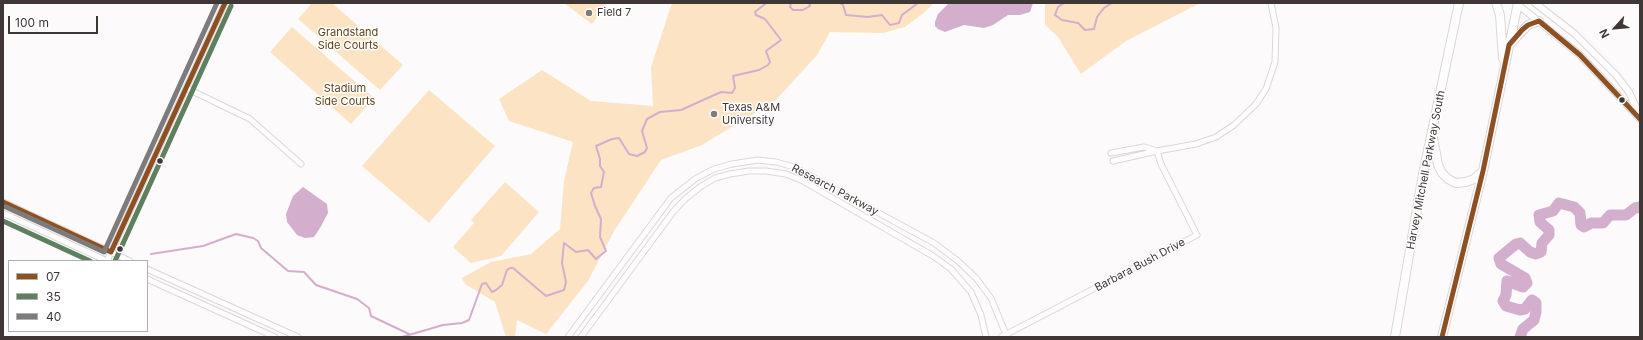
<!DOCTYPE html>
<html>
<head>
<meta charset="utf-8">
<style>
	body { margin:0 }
	#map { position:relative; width:1643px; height:340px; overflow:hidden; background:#fcfafa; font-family:Inter,sans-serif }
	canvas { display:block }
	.frame { position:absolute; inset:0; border:4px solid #3f3736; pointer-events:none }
	.legend { position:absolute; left:8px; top:260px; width:140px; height:72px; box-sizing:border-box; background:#fff; border:1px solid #b2afaf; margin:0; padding:5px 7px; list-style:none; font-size:12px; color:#3f3736 }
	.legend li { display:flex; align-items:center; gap:8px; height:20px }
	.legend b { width:20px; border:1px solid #b2afaf }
	.north { position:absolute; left:1595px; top:8px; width:40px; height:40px; -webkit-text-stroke:3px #fff; paint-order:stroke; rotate:243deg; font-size:11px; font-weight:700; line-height:16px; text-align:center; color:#3f3736 }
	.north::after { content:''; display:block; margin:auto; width:14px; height:18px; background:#3f3736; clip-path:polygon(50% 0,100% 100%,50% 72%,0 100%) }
	.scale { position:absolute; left:8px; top:16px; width:90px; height:18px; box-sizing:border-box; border:2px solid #3f3736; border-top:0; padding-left:5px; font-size:12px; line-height:14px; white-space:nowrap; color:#3f3736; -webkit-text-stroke:3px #fff; paint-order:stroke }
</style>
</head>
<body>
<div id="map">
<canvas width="1643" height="340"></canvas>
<div class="frame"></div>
<ul class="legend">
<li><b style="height:5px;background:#8d5022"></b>07</li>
<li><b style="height:5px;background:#5d8060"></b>35</li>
<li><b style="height:5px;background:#7d7c7c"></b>40</li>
</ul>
<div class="north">N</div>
<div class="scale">100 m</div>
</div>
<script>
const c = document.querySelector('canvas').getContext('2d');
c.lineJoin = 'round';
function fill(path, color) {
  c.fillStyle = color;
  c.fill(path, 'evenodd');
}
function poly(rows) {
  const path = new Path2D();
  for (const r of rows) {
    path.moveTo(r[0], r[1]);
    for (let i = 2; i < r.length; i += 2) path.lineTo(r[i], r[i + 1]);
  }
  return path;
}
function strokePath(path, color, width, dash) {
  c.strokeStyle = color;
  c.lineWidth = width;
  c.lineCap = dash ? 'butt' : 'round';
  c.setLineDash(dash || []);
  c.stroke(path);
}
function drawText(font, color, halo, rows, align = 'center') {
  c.font = font + ' Inter,sans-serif';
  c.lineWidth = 3;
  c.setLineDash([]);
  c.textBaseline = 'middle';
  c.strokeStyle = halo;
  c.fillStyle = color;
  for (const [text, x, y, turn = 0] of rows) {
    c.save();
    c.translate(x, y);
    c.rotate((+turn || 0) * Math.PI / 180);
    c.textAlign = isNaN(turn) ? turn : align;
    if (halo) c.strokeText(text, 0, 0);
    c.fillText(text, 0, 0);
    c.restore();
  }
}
fill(poly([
	[312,3,332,3,403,65,380,90,298,19],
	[564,3,607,3,592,24],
	[672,3,934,3,926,11,905,27,883,33,830,32,817,55,776,100,702,145,661,160,614,231,588,281,546,334,517,320,515,337,506,337,495,302,465,284,462,278,491,262,531,254,560,229,564,181,573,142,509,121,499,99,542,70,591,101,653,106,651,67],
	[1045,3,1200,3,1126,41,1081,74,1058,37,1045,25],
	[292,27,374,98,351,124,270,52],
	[429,90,495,146,429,223,362,166],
	[505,182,539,212,501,256,471,263,453,247,474,223,471,220]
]), '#fce3c4');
fill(poly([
	[949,3,1033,3,1030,12,1020,15,1008,15,993,25,984,28,964,25,945,32,938,29,935,26,935,22,938,14],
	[303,187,327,204,328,213,320,228,314,237,305,238,297,235,287,222,286,214,293,196]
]), '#d4aecd');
strokePath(poly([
	[791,3,790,7,793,10,803,10,810,6,809,3],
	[840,3,843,5,846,15,868,17,882,15,890,25,899,23,902,15,918,3],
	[1064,3,1058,7,1055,15,1062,20,1078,23,1085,30,1094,29,1097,17,1104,8,1112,3],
	[151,254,203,246,236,234,253,238,258,241,261,248,288,271,304,272,316,285,357,299,369,308,371,316,409,334],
	[402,337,443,325,462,323,469,320,482,284,486,283,492,292,496,290,502,285,507,270,510,268,513,268,546,296,564,290,566,282,562,263,564,243,576,252,588,250,596,259,606,251,600,237,601,219,595,206,591,193,594,188,601,187,604,172,600,166,600,159,596,146,612,139,619,138,629,154,637,156,645,152,647,148,642,131,647,119,660,112,681,110,721,92,732,93,735,88,733,76,759,70,768,65,770,62,766,51,781,40,765,19,756,15,755,12,765,4,764,3]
]), '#d4aecd', 2);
strokePath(poly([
	[1520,337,1523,329,1534,320,1536,312,1536,303,1532,300,1525,309,1520,310,1506,306,1503,301,1506,295,1507,281,1523,287,1527,283,1525,278,1501,264,1499,258,1516,244,1520,243,1530,252,1536,254,1541,252,1542,243,1549,235,1549,230,1540,222,1539,215,1553,211,1559,203,1574,207,1580,213,1581,225,1584,227,1591,223,1603,223,1610,215,1626,215,1635,208,1640,207]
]), '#d4aecd', 11);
const minor = poly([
	[186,88,250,119,301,164],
	[1111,153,1144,147,1157,151,1113,161],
	[3,202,130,261],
	[3,213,107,261],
	[107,261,225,3],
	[147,269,298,337],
	[147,279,275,337],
	[568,337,671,198,695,179,714,169,732,164,758,160,776,162,794,167,934,243,958,261,976,278,991,298,1007,337],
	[581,337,673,212,685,199,700,187,715,178,730,174,749,171,766,171,786,174,803,181,933,256,951,269,971,292,981,315,986,337],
	[1001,337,1197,235,1161,164,1157,151,1196,144,1216,137,1234,125,1256,104,1266,89,1275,62,1276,28,1271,3]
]);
const tertiary = poly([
	[1535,3,1575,34,1616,75,1629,92,1640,116],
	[1517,4,1580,55,1640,119]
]);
const trunk = poly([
	[1496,3,1500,15,1503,58],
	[1509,45,1528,25,1539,21],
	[1433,138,1438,165,1442,173,1448,179,1456,183,1466,182,1474,179,1483,171],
	[1395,337,1423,174,1459,3],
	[1442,337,1483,171,1518,3]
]);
strokePath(minor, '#dcd7d7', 7);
strokePath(tertiary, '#dcd7d7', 8);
strokePath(trunk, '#dcd7d7', 10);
strokePath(minor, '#fffefe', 5);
strokePath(tertiary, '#fffefe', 6);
strokePath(trunk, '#fffefe', 8);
strokePath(poly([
	[3,202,111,252,225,3],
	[1442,337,1483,171,1509,45,1522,30,1528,25,1539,21,1580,55,1640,119]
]), '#8d5022', 5);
strokePath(poly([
	[3,221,90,261],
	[115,261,231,6]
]), '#5d8060', 5);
strokePath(poly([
	[6,207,104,252,217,3]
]), '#7d7c7c', 5);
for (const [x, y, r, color] of [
	[589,13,4,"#817b7b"],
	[1622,100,3.5,"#3f3736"],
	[714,114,4,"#817b7b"],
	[160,161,3.5,"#3f3736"],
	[120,249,3.5,"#3f3736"]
]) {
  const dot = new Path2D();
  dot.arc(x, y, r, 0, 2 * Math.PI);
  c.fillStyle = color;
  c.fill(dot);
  strokePath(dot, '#fff', 1.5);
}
drawText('11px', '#3f3736', '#fff', [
	["Field 7",597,13],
	["Texas A&M",722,108],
	["University",722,121]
], 'left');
drawText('11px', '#614318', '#fff', [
	["Grandstand",348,33],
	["Side Courts",348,46],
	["Stadium",345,89],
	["Side Courts",345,102]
]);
drawText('11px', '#3f3736', '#fff', [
	["Harvey Mitchell Parkway South",1426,170,-79],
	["Research Parkway",835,190,28],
	["Barbara Bush Drive",1140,265,-28]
]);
</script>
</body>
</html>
